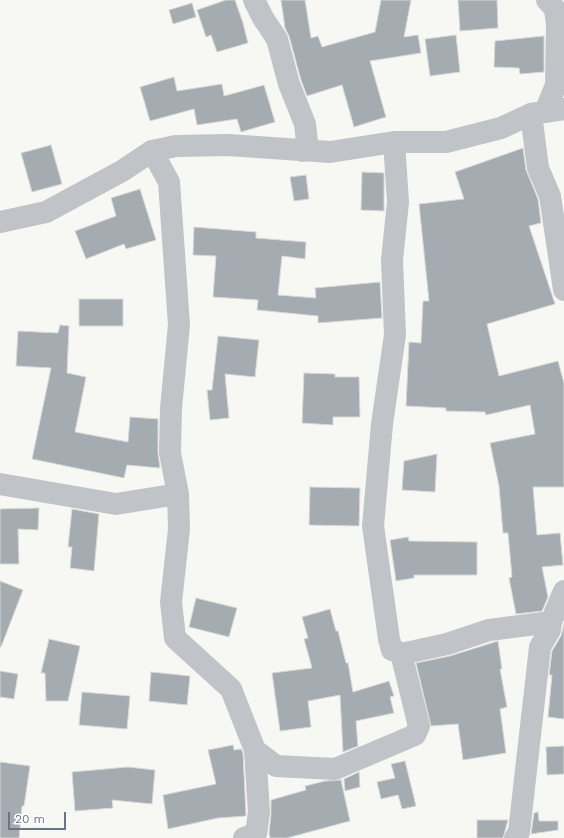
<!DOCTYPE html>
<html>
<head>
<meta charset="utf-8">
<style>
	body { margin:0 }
	#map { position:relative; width:564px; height:838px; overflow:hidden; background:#f7f7f4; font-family:"Work Sans",sans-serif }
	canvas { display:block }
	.scale { position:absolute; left:8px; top:812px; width:58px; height:18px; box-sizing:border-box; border:2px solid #687582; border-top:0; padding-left:5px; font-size:12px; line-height:14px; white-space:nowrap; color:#687582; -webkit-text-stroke:3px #fff; paint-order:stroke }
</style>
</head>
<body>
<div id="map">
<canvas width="564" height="838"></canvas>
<div class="scale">20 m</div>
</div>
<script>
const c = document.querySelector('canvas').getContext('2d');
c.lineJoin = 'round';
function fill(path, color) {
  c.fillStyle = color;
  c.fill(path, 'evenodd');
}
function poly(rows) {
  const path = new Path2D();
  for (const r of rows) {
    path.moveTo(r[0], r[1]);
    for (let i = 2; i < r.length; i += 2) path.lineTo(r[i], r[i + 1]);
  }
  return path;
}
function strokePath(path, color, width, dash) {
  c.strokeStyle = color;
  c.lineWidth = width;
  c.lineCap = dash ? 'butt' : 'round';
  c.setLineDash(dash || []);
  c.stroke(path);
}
const building = poly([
	[226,0,235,0,243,23,248,43,217,52,211,35,206,37,197,10,226,0],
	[281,0,305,0,311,38,318,36,322,47,375,32,381,0,411,0,404,37,418,35,421,53,370,61,386,117,354,127,342,85,307,96,301,80,289,36,285,28,281,0],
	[458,0,497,0,498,28,460,31,458,0],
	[192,3,196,17,173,24,169,10,192,3],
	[456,35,460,72,430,76,425,39,456,35],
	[544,36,544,72,520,74,519,68,494,67,495,41,544,36],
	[174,77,177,91,222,84,224,96,264,85,275,122,241,132,237,119,197,125,194,109,150,121,140,87,174,77],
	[51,145,62,184,32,192,21,153,51,145],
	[523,148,526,170,538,199,541,223,529,226,555,304,487,324,499,376,558,361,564,383,564,487,533,487,537,535,560,533,563,565,542,567,548,597,542,611,516,614,509,578,512,577,508,533,503,533,499,486,490,443,535,434,530,405,486,415,485,412,446,411,446,408,406,406,409,342,421,343,423,301,429,301,419,204,464,199,455,172,523,148],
	[362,172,384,173,384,211,361,210,362,172],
	[306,175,309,199,294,201,290,177,306,175],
	[140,189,156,240,126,249,124,244,86,259,75,231,116,216,111,198,140,189],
	[194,227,256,232,256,238,306,242,305,259,282,256,278,295,316,298,315,288,380,282,382,318,318,323,318,316,257,310,258,300,213,297,216,256,193,255,194,227],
	[79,299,123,299,123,326,79,326,79,299],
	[60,325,69,326,67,373,86,377,75,432,128,442,130,417,158,419,158,453,160,468,127,465,124,478,32,459,51,368,16,366,18,331,58,333,60,325],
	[218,336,259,340,255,377,225,374,229,418,210,420,207,390,212,390,218,336],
	[304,373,335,374,335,377,359,377,360,417,333,417,333,425,302,423,304,373],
	[437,454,435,492,402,490,404,461,437,454],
	[310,487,360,488,359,526,309,525,310,487],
	[39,508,38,530,18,529,19,564,0,564,0,509,39,508],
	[72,509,99,514,94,571,70,568,72,547,68,547,72,509],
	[408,537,409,541,477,542,477,575,414,575,414,578,396,581,390,540,408,537],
	[0,581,23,590,1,647,0,647,0,581],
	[196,598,237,608,229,637,189,627,196,598],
	[330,609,336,631,338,631,346,663,348,663,353,692,389,681,394,696,390,697,394,713,356,721,358,746,343,752,340,695,308,701,311,727,280,731,272,673,312,668,304,639,308,638,302,617,330,609],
	[564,624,564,719,548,717,552,675,549,675,552,651,561,636,564,624],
	[49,639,80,646,68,701,46,701,45,673,41,673,49,639],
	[498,641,502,669,500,669,507,707,500,709,506,753,463,760,458,724,431,726,416,663,450,656,498,641],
	[0,671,18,674,14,699,0,697,0,671],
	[151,672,190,676,187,705,149,701,151,672],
	[82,692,130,696,127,729,79,725,82,692],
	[233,745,234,750,241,749,243,753,246,816,218,818,168,829,163,795,216,784,208,750,233,745],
	[564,746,564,774,547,775,546,747,564,746],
	[405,761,416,806,402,809,398,795,381,799,377,782,395,778,391,764,405,761],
	[0,762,30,766,24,806,22,806,19,838,0,838,0,762],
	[128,767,155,770,152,804,112,800,113,808,75,811,72,772,128,767],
	[359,772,360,787,345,791,344,779,359,772],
	[341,780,350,821,287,838,270,838,269,833,271,814,271,800,306,790,305,786,325,781,341,780],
	[538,812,539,821,558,821,558,830,531,834,534,813,538,812],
	[477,820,508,820,503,838,477,838,477,820]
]);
fill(building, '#a4abb1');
strokePath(building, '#d8d8d7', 1);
strokePath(poly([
	[254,0,263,18,277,39,289,84,305,124,307,142,302,151],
	[545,112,556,85,557,24,555,9,547,0],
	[531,114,538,168,550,196,564,290],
	[152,151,169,182,179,325,171,408,170,453,178,494,179,529,171,602,175,638,231,689,255,750,276,766,335,769,415,735,419,726,401,653,392,650,389,639,373,526,382,424,395,335,392,260,398,202,394,142],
	[0,222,46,212,122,171,152,151,176,146,228,145,330,152,394,142,446,142,501,128,531,114,564,109],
	[0,484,116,504,178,494],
	[401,654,447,644,489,630,551,622],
	[244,838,256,834,259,812,255,750],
	[515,838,519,832,540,647,550,630,551,622,564,591]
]), '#c0c3c7', 22);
</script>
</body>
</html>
